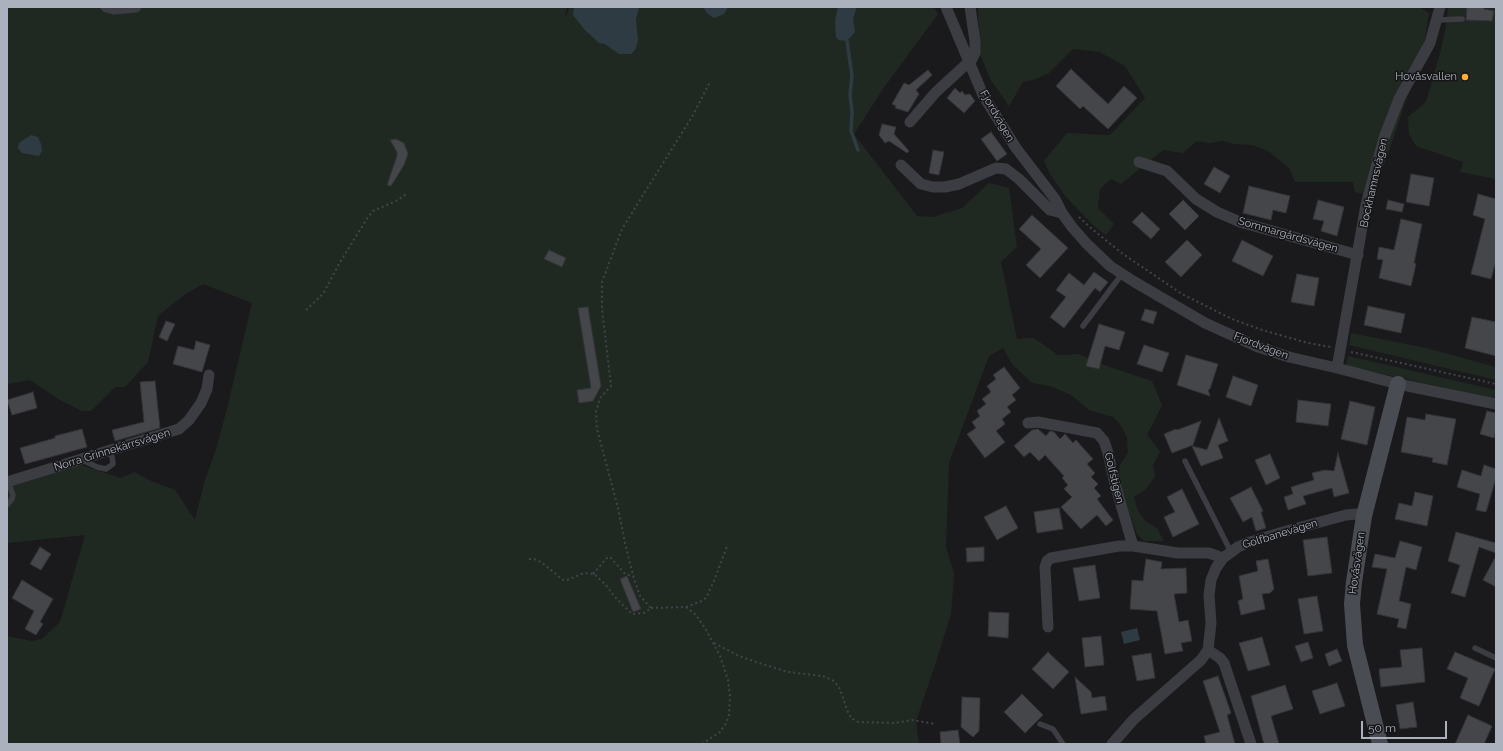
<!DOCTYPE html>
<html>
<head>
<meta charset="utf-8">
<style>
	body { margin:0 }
	#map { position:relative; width:1503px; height:751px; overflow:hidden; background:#1a1a1d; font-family:Raleway,sans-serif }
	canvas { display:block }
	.frame { position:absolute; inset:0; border:8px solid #acb2bd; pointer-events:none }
	.scale { position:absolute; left:1361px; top:721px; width:86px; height:18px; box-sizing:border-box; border:2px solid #acb2bd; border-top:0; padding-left:5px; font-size:12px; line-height:14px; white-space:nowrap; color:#acb2bd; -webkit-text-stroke:3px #151518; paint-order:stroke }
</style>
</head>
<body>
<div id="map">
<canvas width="1503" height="751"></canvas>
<div class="frame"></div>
<div class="scale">50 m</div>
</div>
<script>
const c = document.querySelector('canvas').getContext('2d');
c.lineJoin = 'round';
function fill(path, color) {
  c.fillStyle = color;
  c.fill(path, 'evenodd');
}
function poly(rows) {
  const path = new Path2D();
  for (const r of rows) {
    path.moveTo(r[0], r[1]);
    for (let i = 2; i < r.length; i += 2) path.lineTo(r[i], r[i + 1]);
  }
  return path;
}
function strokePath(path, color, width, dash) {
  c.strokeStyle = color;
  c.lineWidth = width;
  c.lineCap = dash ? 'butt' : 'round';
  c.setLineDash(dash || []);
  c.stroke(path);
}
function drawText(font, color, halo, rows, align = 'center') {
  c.font = font + ' Raleway,sans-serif';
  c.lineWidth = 3;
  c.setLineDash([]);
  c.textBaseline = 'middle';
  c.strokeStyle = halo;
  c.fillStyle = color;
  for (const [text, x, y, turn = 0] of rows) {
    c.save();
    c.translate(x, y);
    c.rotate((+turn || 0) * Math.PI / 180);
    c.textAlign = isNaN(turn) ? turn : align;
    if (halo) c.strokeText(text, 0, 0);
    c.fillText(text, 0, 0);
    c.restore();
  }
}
fill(poly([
	[7,7,567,7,564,19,570,7,933,7,938,14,883,89,854,134,917,216,933,217,962,208,989,183,1009,188,1017,247,1001,262,1017,339,1034,338,1058,355,1079,354,1104,365,1152,381,1162,405,1153,424,1147,434,1160,452,1153,465,1155,477,1145,490,1134,497,1138,511,1146,522,1157,528,1164,541,1144,541,1137,534,1118,481,1120,465,1128,453,1127,437,1120,424,1113,417,1089,410,1071,395,1050,386,1032,383,1012,364,1003,348,989,356,949,463,946,547,954,574,951,614,936,662,916,721,919,744,7,744,7,636,32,641,42,639,60,622,85,535,7,543,7,488,80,465,121,478,134,472,151,481,175,490,195,520,204,483,215,452,227,409,252,303,203,284,184,295,158,316,148,362,125,387,115,387,91,411,82,411,58,399,30,380,7,384],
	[978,7,1419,7,1429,13,1424,45,1409,91,1386,160,1372,191,1363,194,1355,192,1353,182,1295,182,1289,168,1268,151,1253,145,1235,144,1223,141,1210,143,1197,141,1183,153,1163,150,1121,184,1111,179,1100,189,1098,208,1114,224,1106,235,1095,227,1065,196,1050,174,1044,161,1067,133,1110,135,1145,98,1125,66,1099,52,1073,49,1049,73,1036,79,1023,82,1009,106,990,79,980,54],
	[1448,7,1496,7,1496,179,1460,172,1463,162,1416,146,1409,134,1408,117,1426,102,1440,53,1446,26],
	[1351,333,1426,348,1496,367,1496,380,1349,345],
	[1348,356,1496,390,1496,396,1493,398,1346,366]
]), '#202921');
fill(poly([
	[574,7,639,7,636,19,638,41,635,50,631,54,619,54,605,44,599,43,585,30,573,15],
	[703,7,728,7,724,14,714,18,707,13],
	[838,7,857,7,853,18,855,32,847,41,839,40,836,37,835,20],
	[31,135,38,137,41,144,42,151,39,156,22,153,18,148,19,143],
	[1137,628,1140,640,1124,644,1121,632]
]), '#2f3b43');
strokePath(poly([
	[847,41,852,76,850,94,852,112,851,131,858,150]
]), '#2f3b43', 3.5);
const building = poly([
	[1467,7,1484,7,1484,9,1494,11,1492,21,1466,20,1467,7],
	[1071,69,1108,104,1124,86,1137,98,1108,129,1083,106,1080,109,1056,86,1071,69],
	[928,70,932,75,916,90,919,94,908,112,895,108,896,106,892,104,904,83,909,85,928,70],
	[955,88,960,93,962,91,965,95,970,94,975,101,964,113,947,98,955,88],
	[882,124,896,127,894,134,909,151,907,153,889,141,885,143,879,135,882,124],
	[991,132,1007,154,997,161,981,139,991,132],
	[396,139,404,143,408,154,404,165,391,186,387,185,397,156,397,152,390,140,396,139],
	[933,150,944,152,939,175,929,173,933,150],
	[1214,167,1230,176,1220,193,1204,184,1214,167],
	[1411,174,1434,178,1429,206,1406,202,1411,174],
	[1249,186,1290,196,1286,213,1273,210,1271,220,1243,213,1249,186],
	[1478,194,1496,199,1496,261,1491,279,1471,274,1485,219,1473,215,1478,194],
	[1183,200,1199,216,1185,230,1169,214,1183,200],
	[1318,200,1344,207,1337,236,1321,231,1324,221,1313,219,1318,200],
	[1388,200,1404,204,1402,212,1386,209,1388,200],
	[1142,212,1160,229,1151,239,1132,222,1142,212],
	[1032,215,1068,248,1040,278,1026,265,1041,249,1019,229,1032,215],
	[1401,219,1422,224,1414,263,1416,264,1411,286,1379,278,1383,260,1377,259,1379,247,1394,250,1401,219],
	[1187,240,1202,255,1181,277,1165,262,1187,240],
	[1242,240,1273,256,1263,276,1232,261,1242,240],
	[549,250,566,258,562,267,544,259,549,250],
	[1094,272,1108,282,1100,292,1095,288,1064,328,1050,317,1066,297,1056,290,1069,273,1084,285,1094,272],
	[1297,274,1319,278,1314,306,1291,302,1297,274],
	[1368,306,1405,314,1401,333,1364,325,1368,306],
	[588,307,601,386,593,401,579,403,577,390,591,388,578,308,588,307],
	[1145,309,1157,312,1153,324,1141,320,1145,309],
	[1472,317,1496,322,1496,356,1465,348,1472,317],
	[166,321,175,324,167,341,159,337,166,321],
	[1099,324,1125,332,1119,350,1105,346,1099,369,1086,366,1099,324],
	[196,341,210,345,202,372,173,364,178,346,194,350,196,341],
	[1144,345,1169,353,1162,372,1137,364,1144,345],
	[1186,355,1218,364,1210,389,1208,390,1210,396,1177,385,1186,355],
	[1004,367,1020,388,1012,395,1016,400,1007,407,1011,412,1002,419,1005,424,996,431,1005,442,985,458,967,434,976,428,972,422,980,416,977,411,986,404,982,399,991,392,987,386,996,379,993,375,1004,367],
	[1233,376,1258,385,1251,406,1226,397,1233,376],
	[155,381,160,428,115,441,112,430,144,422,140,382,155,381],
	[33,392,37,408,12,415,7,400,33,392],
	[1298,400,1331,404,1328,426,1296,422,1298,400],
	[1350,401,1375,407,1367,445,1341,439,1350,401],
	[1487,411,1496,413,1496,431,1494,438,1480,434,1487,411],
	[1426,414,1456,419,1447,465,1432,462,1433,458,1401,452,1407,417,1425,420,1426,414],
	[1219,418,1228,441,1218,445,1223,458,1201,466,1192,446,1207,450,1219,418],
	[1201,421,1193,445,1172,453,1164,434,1176,429,1177,430,1201,421],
	[82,429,87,447,25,464,20,448,55,438,55,436,82,429],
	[1038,429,1046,436,1050,431,1054,432,1060,439,1065,434,1073,443,1076,440,1093,459,1087,464,1095,473,1091,477,1098,484,1094,488,1101,496,1097,499,1113,520,1106,526,1097,515,1081,529,1061,507,1072,497,1064,489,1068,485,1062,478,1064,476,1045,455,1039,461,1030,452,1024,457,1014,446,1032,430,1038,429],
	[1338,453,1349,493,1334,497,1332,488,1303,496,1306,504,1288,510,1284,497,1293,494,1291,487,1314,480,1312,473,1325,470,1334,471,1338,453],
	[1270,454,1280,478,1266,485,1255,460,1270,454],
	[1484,465,1496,469,1496,478,1486,512,1476,510,1480,494,1457,487,1462,470,1481,476,1484,465],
	[1251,487,1263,511,1261,512,1266,528,1256,531,1252,517,1243,522,1230,498,1251,487],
	[1182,489,1199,524,1173,537,1164,517,1175,512,1167,497,1182,489],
	[1415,492,1433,496,1427,526,1395,519,1399,503,1412,506,1415,492],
	[1006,506,1018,528,997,540,984,517,1006,506],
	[1059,508,1063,529,1037,533,1034,512,1059,508],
	[1456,532,1496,543,1496,553,1479,547,1465,597,1451,593,1460,565,1448,561,1456,532],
	[1327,537,1332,573,1308,576,1303,540,1327,537],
	[1400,541,1422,547,1416,570,1406,567,1399,601,1411,604,1406,629,1397,627,1399,619,1377,614,1387,569,1372,567,1375,554,1395,558,1400,541],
	[40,547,51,554,41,570,30,564,40,547],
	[984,547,984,561,967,562,966,548,984,547],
	[1496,556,1496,587,1483,580,1496,556],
	[1146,559,1162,562,1161,569,1186,568,1187,593,1174,594,1179,622,1188,620,1192,641,1181,643,1183,651,1165,654,1157,611,1130,609,1132,580,1143,581,1146,559],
	[1268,559,1274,589,1270,593,1262,594,1265,609,1241,615,1238,601,1243,599,1239,576,1258,571,1256,561,1268,559],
	[1095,565,1100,598,1079,601,1073,568,1095,565],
	[627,576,641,609,633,612,620,579,627,576],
	[22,580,53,599,40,622,43,624,36,635,25,629,34,611,12,598,22,580],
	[1317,596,1323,631,1304,634,1298,599,1317,596],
	[989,612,1009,613,1008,638,988,636,989,612],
	[1101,636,1104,665,1085,667,1082,638,1101,636],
	[1262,637,1270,665,1248,671,1239,643,1262,637],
	[1308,642,1313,658,1301,662,1295,646,1308,642],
	[1422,648,1425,682,1381,687,1379,669,1402,667,1400,650,1422,648],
	[1337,649,1342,661,1329,666,1325,654,1337,649],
	[1048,652,1069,672,1053,689,1032,669,1048,652],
	[1455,652,1495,669,1479,706,1460,698,1468,678,1447,669,1455,652],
	[1151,653,1155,678,1137,681,1132,656,1151,653],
	[1218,676,1231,713,1227,715,1235,744,1206,744,1204,736,1220,732,1203,681,1218,676],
	[1075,677,1091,692,1092,698,1105,696,1107,710,1081,714,1075,677],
	[1337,683,1345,706,1320,714,1312,691,1337,683],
	[1285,685,1293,709,1271,716,1279,744,1264,744,1251,696,1285,685],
	[1022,694,1043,715,1025,733,1004,712,1022,694],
	[962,697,980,698,979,731,973,737,961,727,962,697],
	[1413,702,1417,727,1400,729,1396,705,1413,702],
	[1468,715,1492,726,1484,744,1455,744,1468,715],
	[958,730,960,744,941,744,940,732,958,730]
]);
fill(building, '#44464a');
strokePath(building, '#343439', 1);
strokePath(poly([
	[1079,217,1092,229,1123,254,1182,294,1232,319,1262,330,1308,343,1331,347],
	[306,310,323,294,340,262,368,217,373,211,398,200,406,194],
	[1351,352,1496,384],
	[529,559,534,559,541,562,563,580,567,580,584,573,594,574,606,585,614,596,632,614,644,613,651,608,640,596,634,579,625,543,618,508,597,429,596,412,600,398,611,386,602,309,602,282,622,229,693,115,710,82],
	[593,574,607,558,610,557,625,574,633,576],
	[686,607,696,615,705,628,720,656,728,680,730,696,729,716,725,725,720,732,702,744],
	[651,608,686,607,702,601,706,598,714,581,728,544],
	[714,643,739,656,753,661,788,672,823,676,834,681,840,689,847,710,851,718,858,722,895,723,912,720,935,724]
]), '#41444a', 2, [2, 3]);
strokePath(poly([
	[1437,20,1462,19],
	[1083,326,1122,274],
	[82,460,97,467,106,469,113,464,112,457,108,451],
	[1185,461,1231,552],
	[7,505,12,499,13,495,8,482],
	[1475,648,1496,658],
	[1040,724,1053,729,1063,744]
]), '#3b3d42', 5.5);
strokePath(poly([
	[106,7,114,9,136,7],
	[946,7,983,95,1016,148,1055,199,1062,213,1072,227,1086,243,1110,266,1133,281,1205,323,1258,347,1289,357,1337,368,1398,384,1496,404],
	[910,122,936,92,972,59,975,53,975,41,970,7],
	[1139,162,1167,171,1196,199,1217,212,1240,222,1358,255],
	[901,165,921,184,933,187,945,187,959,184,996,168,1006,169,1019,179,1050,210,1062,213],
	[1337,368,1366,205,1384,138,1399,99,1430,43,1440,7],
	[1028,423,1038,422,1097,433,1104,441,1108,453,1115,484,1133,546],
	[7,482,179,429,189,420,201,403,207,389,209,375],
	[1048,627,1045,567,1047,561,1051,558,1119,546,1133,546,1178,553,1209,553,1223,558],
	[1208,650,1220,658,1224,663,1251,744],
	[1112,744,1134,719,1201,660,1208,650,1211,623,1209,595,1211,580,1216,568,1223,558,1238,547,1247,543,1283,532,1346,515,1357,514,1364,516]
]), '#3b3d42', 11);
strokePath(poly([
	[1380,744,1355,645,1352,604,1354,582,1364,516,1398,384]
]), '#494c53', 16);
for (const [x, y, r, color] of [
	[1465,77,4,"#ffaf30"]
]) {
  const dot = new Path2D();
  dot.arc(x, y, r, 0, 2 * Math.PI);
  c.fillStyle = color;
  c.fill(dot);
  strokePath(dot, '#151518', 1.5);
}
drawText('11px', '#acb2bd', '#151518', [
	["Hovåsvallen",1457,77]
], 'right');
drawText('11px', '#acb2bd', '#151518', [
	["Fjordvägen",997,116,60],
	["Bockhamnsvägen",1374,183,-77],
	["Sommargårdsvägen",1288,235,16],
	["Fjordvägen",1261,346,21],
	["Norra Grinnekärrsvägen",112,450,-17],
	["Golfstigen",1114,478,76],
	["Golfbanevägen",1280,534,-17],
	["Hovåsvägen",1357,563,-82]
]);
</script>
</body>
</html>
